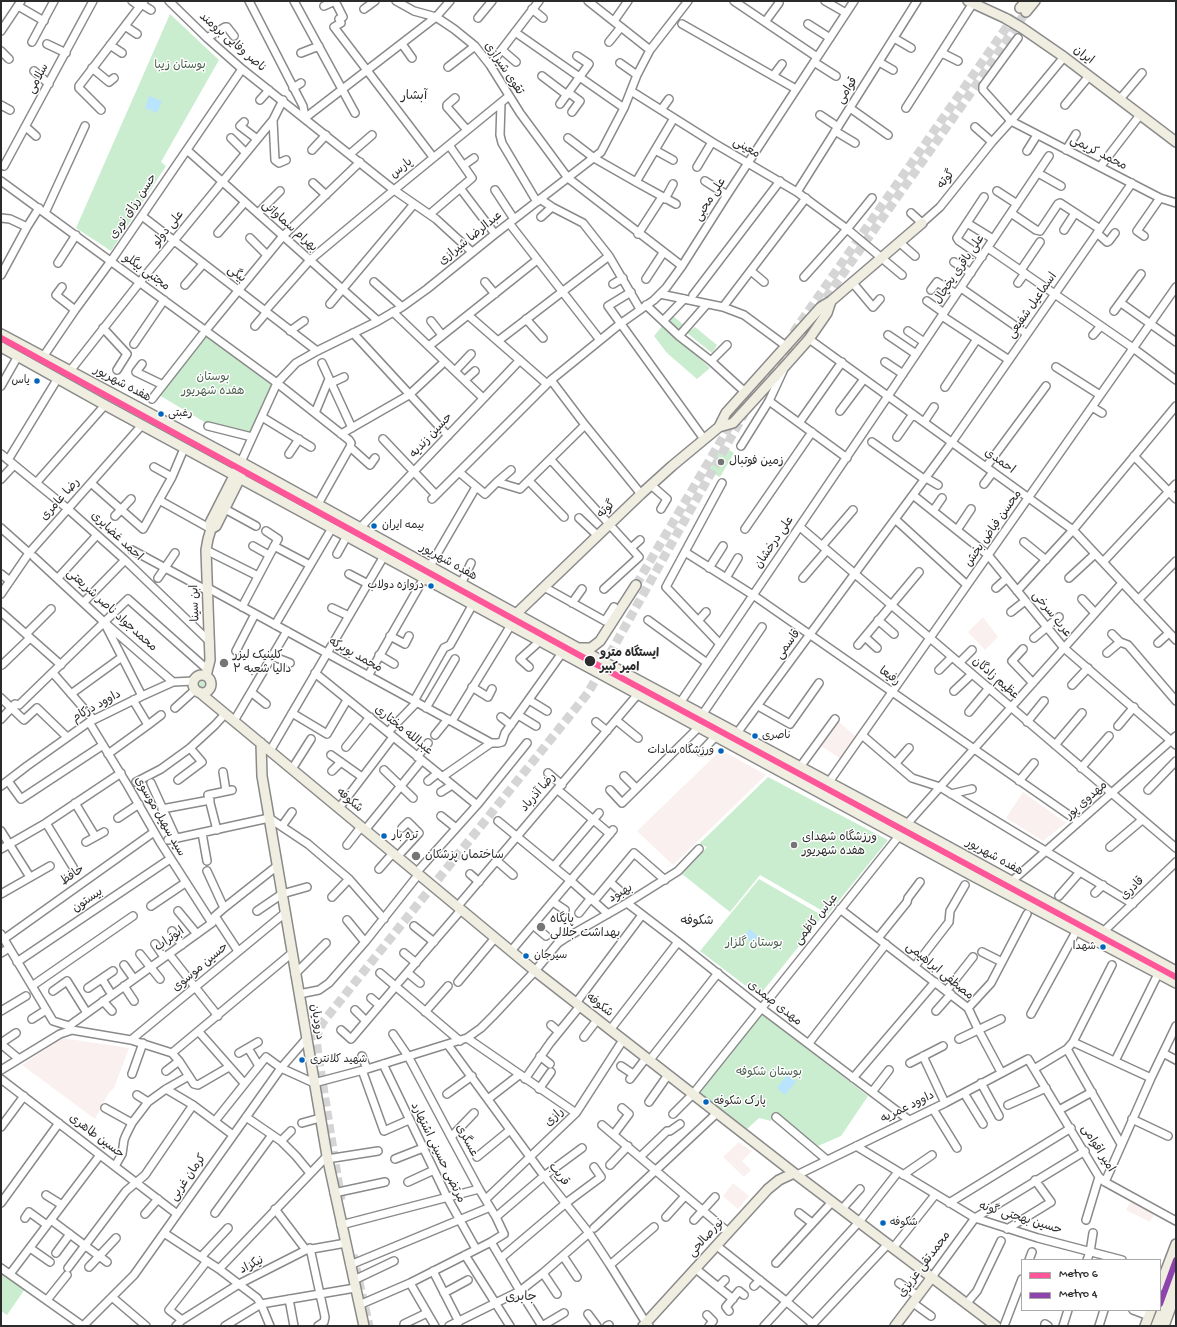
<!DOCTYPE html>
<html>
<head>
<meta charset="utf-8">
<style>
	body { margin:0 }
	#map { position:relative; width:1177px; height:1327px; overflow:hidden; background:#fff; font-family:"Gochi Hand",sans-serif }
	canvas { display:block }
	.frame { position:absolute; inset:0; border:2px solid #2b2b2b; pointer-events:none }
	.legend { position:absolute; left:1021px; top:1259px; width:140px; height:52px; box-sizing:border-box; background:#fff; border:1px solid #aaa; margin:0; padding:5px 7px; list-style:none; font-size:12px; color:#2b2b2b }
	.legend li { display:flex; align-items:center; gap:8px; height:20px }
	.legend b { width:20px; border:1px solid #aaa }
</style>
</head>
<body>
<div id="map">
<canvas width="1177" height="1327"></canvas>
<div class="frame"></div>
<ul class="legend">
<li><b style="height:5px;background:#f59"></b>Metro 6</li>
<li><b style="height:5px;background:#8e44ad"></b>Metro 4</li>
</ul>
</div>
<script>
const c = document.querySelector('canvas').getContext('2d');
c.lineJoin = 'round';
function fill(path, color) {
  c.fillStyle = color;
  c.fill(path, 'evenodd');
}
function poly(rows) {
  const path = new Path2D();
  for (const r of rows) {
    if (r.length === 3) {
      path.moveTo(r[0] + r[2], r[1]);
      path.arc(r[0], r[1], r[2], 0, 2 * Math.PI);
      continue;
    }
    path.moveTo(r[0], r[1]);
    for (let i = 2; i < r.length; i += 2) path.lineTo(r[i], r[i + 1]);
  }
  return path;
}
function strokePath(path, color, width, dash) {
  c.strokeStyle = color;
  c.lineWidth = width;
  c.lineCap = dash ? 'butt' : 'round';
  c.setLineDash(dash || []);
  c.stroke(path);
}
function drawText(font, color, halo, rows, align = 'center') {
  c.font = font + ' "Gochi Hand","Playpen Sans Arabic",sans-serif';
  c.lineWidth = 3;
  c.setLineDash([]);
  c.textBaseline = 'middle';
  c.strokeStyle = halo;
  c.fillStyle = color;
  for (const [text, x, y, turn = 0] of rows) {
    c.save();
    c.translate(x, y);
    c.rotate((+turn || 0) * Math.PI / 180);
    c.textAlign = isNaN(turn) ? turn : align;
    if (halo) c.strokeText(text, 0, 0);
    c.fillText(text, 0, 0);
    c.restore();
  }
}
fill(poly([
	[983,617,998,637,985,650,968,632],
	[838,721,856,737,841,759,821,746],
	[721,750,766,775,673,865,637,831],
	[1023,792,1066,823,1043,841,1006,818],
	[62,1038,129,1048,114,1088,108,1094,95,1119,22,1065],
	[739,1142,752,1151,742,1161,751,1170,744,1177,723,1157],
	[733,1183,749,1196,738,1209,723,1196],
	[1133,1198,1156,1211,1150,1222,1126,1210]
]), '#faf0ef');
fill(poly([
	[170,14,219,60,161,162,166,166,111,251,76,228],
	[672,315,685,326,679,333,667,321],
	[663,325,710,368,697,379,667,353,654,336],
	[695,327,717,345,712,353,687,333],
	[207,335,272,385,250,434,206,423,159,395],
	[723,446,734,453,720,477,708,471],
	[202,684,6],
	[768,777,888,840,828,914,760,875,730,912,682,874,707,847,699,844],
	[759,879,823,916,759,996,700,951],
	[762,1014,868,1096,841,1136,818,1146,777,1115,771,1118,771,1121,759,1118,747,1129,700,1093],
	[1,1272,25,1289,7,1315,1,1311]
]), '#cbedcf');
fill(poly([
	[149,96,162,101,157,113,145,108],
	[750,929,758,936,753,943,744,935],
	[787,1075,796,1082,785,1095,777,1088]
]), '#b9e4fe');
strokePath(poly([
	[818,309,965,101,1026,12],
	[793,333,1020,8],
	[762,387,794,342],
	[636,585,751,390],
	[341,1200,318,1055,316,1039,319,1030,323,1022,588,693,744,414],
	[353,1255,369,1326]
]), '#d5d5d5', 9, [9, 4.5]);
const minor = poly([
	[132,1,139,6],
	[169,1,207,38,242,69,394,190,436,219,472,252],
	[249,1,303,106,305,118,436,17,450,1],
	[294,1,355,113],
	[335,1,343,17,339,19,341,23,334,27,433,157],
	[396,1,414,11,436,17,454,29,475,46,490,65,520,113,568,178,682,266],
	[588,1,650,50],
	[734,1,817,57],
	[825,1,846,13],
	[141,4,151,10],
	[18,6,44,21],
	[324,6,335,1],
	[364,9,375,1],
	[532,9,543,18],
	[478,18,492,1],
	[614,21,628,1],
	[765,22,779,3],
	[682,24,796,89],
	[808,24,830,38],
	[125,26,137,34],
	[1,31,21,1],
	[515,32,624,108],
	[207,38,225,27,227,27,234,36],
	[894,38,911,48],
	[1018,38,983,86,983,90,1011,121,1160,198,1176,203],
	[32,42,54,1],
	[609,42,621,27],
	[47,44,66,53],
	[402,44,412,58],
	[110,45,122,53],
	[502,50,516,62],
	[1,51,9,59],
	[301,53,319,46],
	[942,53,958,61],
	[814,62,836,76],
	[879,62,893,70],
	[620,63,637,75],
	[490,65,539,1],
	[448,67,475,46],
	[92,68,109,82,114,78],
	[34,71,49,84],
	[542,76,567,95],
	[773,76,782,64],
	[293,88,301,83],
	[631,91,712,142,797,192,847,229,902,275],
	[569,93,580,101,572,112],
	[455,98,447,105,447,107,467,130],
	[1120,99,1142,73],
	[260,100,269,90],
	[501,103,500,135,502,143,537,202],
	[560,104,589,64,577,56],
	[1,105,10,110],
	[1065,105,1089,76],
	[850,108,888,135],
	[906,108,973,3],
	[101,110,79,88,79,86,144,1],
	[661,110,669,99],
	[820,115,838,127],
	[273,120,275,160,279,163,286,160],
	[244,122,240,126,257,139],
	[26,127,36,136],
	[975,127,992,142],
	[835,131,855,143],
	[231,138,246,153],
	[568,138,594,158,636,182,676,204],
	[187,150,378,321],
	[312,150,326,135],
	[655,150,673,160],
	[1066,150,1076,134],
	[1027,151,1037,135],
	[350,154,372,135],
	[464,165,474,158],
	[4,166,93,1],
	[697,167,712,142],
	[1100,167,1140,115],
	[1038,173,1061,186],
	[1,181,277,383,349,440,351,443,350,447,318,504],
	[705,181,727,195],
	[636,182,674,118],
	[313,183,326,195],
	[460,188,495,234],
	[495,190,514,219],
	[997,191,1017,204],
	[797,192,917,1],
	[540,199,552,207,583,223,609,256,640,309],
	[665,199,673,184],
	[45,213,85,126],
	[258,213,280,191],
	[911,213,922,223,940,207,992,142,1011,121,1064,57],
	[1011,213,1036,230,1040,231,1058,204,1060,203,1100,229],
	[430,214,472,178,449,145],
	[142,216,317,351],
	[541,217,552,207],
	[1,218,10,219,27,227],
	[509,223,600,340],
	[967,223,993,239],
	[1064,230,1075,213],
	[218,233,245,202],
	[1097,233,1107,242,1109,241,1115,233],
	[638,234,662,197],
	[1144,236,1137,231,1160,198],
	[250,238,267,255],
	[899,242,915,256],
	[988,248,1133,348,1176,380],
	[982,257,959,241,957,238,984,197],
	[954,262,971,273],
	[58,263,76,235],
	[1021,270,1040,242],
	[751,271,764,282],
	[1,275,27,227,39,208],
	[804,277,847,229,872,198],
	[646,279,663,253],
	[374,282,402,307],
	[485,282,495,294],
	[852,282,873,307,880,299],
	[1018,283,1025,273],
	[613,284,623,278],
	[185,285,203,264],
	[62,287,56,295,75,310],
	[961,288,1027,334],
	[931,290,937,282,956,294],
	[631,292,608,306,704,439],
	[660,294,723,307,744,315,786,346],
	[693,295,780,181],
	[927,301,944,313],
	[1121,303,1176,342],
	[330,304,414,204],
	[646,305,679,336,711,361,745,392],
	[723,307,806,198],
	[265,311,310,260,394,190,509,96],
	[1114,311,1141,274],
	[393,312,483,398],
	[468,315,547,384],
	[942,316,1009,360],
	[526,319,543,338],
	[431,321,442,335],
	[663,321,684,299],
	[255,326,266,313],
	[103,328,127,354,117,370],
	[206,330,283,236,360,162],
	[290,331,304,321],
	[908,331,924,342],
	[353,333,448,436],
	[888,335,916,354],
	[1093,335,1101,326],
	[679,336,707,304],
	[809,339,1073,530,1176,640],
	[498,341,609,256],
	[134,344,164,300],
	[429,346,537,260],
	[43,357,75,310,111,261,242,69],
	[711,361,727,345],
	[885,362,903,374],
	[322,363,352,428],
	[142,364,136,372,163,385],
	[1056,367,1100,395],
	[70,371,140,282,273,120,283,100],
	[455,371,471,354],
	[465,380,475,371],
	[551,380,585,425,641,494],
	[331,383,344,377],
	[1,386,18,356],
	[945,387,977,339],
	[152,399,202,335],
	[769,401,847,458],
	[1092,407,1102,413],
	[840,411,864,379],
	[315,413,329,379],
	[262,417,311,447],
	[924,422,934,407],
	[799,423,842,362],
	[208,426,252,437],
	[341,434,409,395,441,365],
	[897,437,913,414],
	[383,439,436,495],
	[872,442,924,479],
	[741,446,769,401,783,371],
	[350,447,370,465,375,458],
	[1,454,68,509,125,560,210,642],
	[289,454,299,439],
	[1134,456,1176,499],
	[8,460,58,378],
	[551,460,639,557,604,589],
	[241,462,277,383,296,363,317,351,378,321,402,307,427,289,495,234,601,152,624,108,637,75,650,50,688,1],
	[154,467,172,477],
	[986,467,1046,386],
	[459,472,485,494,497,482,520,489,585,425],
	[926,478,938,485],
	[1,479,14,465],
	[529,481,564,517],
	[497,482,511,470],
	[36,483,105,405],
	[91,483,143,529,172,477,183,451],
	[984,484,993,472],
	[651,485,667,499,661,509],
	[913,495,988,555,1064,648,1176,745],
	[432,499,551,380,620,324,654,300,666,288,682,266,727,195,854,1],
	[159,500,211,529],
	[225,509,256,526],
	[933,511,942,498],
	[115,516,131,499],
	[579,518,598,536],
	[895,519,967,585],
	[800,527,1176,848],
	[1,528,29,553],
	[360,528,520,360],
	[745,529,812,432],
	[957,530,971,509],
	[1024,542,1046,560],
	[253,546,269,555],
	[274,546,310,565],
	[822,546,853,510],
	[631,548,640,540],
	[132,550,208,591],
	[206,550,258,576],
	[685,552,753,595,1079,822],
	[337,554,347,536],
	[34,557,104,622,173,682],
	[1103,562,1176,484],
	[430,566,476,487],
	[709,568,723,546],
	[1,574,10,581],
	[349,574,368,584],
	[58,578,97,535],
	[158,578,175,553],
	[726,578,738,558],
	[803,578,827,550],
	[1069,578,1095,554],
	[461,584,471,563],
	[544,587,605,621,614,607],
	[208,588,491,743,498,743,502,742,505,733,562,653],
	[996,588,1007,578],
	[1017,591,1073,530,1176,406],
	[1,594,29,553,142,425],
	[1082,599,1095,613],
	[1138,600,1176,561],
	[84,602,125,560],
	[572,603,582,589],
	[242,607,278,539,266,531],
	[332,608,349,616],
	[1,612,61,665],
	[1011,612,1025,601],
	[648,620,707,663],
	[878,620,894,634],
	[698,621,706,612],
	[275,625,332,528],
	[106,626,142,696],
	[26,634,51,609],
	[1112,634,1120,642,1128,645,1176,701],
	[390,636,405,644,409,636],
	[865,637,877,648],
	[1034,638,1059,617],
	[1158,643,1169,633],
	[720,644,666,587,722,483],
	[858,645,919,572],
	[1023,649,1012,661,1033,683],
	[236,651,255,614],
	[1107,653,1120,642],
	[379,655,394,664],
	[272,656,290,663],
	[959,663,972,650],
	[2,665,30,638],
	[529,667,520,659,540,641],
	[939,670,952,657],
	[53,673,93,719],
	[315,673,477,805],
	[368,676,424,578],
	[1072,685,1088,668],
	[472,687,488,697,492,689],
	[954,691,972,674],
	[251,692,266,704],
	[71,694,122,657],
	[1,698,24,720,37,708,67,737],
	[529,700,547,711],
	[414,701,444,648,450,645,473,604],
	[680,703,888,396,1049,156],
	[758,706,790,724,819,683],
	[175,708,196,689],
	[426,708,455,659],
	[969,712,989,688],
	[292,713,327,734,347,700],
	[518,715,536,726],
	[702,715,762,627],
	[501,717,511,725],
	[1,719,15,704,19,705,128,599,208,670],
	[616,720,638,738],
	[234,721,287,631],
	[452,721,511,625],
	[89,722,128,786,160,842,212,923],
	[596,722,607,731],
	[1027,722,1044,701],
	[148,725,161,715],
	[1118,726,1134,707],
	[740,729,952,442,1132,183],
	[388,732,417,702],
	[435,735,448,719],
	[862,735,912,778,940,787,1133,904],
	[1055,745,1082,713],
	[346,747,370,717],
	[270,751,384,556],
	[701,752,716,736],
	[108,754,148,725,133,700],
	[331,755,362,777],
	[417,757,428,743],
	[896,763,909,748],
	[800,767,835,719],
	[1081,768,1109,736],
	[292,769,311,739],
	[384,770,413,798],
	[332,771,341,762],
	[223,772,226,791],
	[548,773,562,785],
	[624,776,636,788],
	[442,777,491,743],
	[178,780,202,762,190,748],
	[8,781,21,799,103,745],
	[428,781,438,773],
	[1019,781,1034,763],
	[136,782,161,769,190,748,215,725,225,714],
	[829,782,1176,287],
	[151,783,176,838],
	[1,786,27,766,89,722,142,696,173,682,194,681],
	[558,790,610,834],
	[610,790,622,803,699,727],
	[1148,790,1176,761],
	[441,792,452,785],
	[951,794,972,789],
	[75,803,95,836],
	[339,808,393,737],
	[162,809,210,800],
	[441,816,456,828],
	[118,818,139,804],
	[498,821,571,881,608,914],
	[46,823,73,867],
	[907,824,1122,583],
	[282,826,292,812],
	[217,830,208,795,232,790],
	[365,830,422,760],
	[1,831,30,877],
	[202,833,207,861],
	[168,840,269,818,308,844,349,879,384,919],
	[86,842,104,832],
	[347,845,361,827],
	[1110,847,1142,820],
	[1,849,46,823,121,773],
	[397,857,419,833,408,822,402,828],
	[497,861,513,875],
	[554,866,599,813],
	[379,869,393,853],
	[207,871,224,908],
	[416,873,477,805,527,743],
	[470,874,479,882],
	[1012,881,1176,736],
	[610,882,619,890],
	[1095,893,1103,885],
	[1,894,50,866],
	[1059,896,1080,872],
	[332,897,349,879],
	[594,901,634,853,665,880],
	[553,902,565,910],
	[627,903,678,942,761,1008,909,1120],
	[151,906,185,883],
	[457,907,638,694],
	[840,909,968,1008,978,1029,1001,1072],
	[178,911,197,934],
	[257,911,282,894,307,887],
	[579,913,591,898],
	[215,916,238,951],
	[347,920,365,942],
	[533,925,546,936],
	[414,926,434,942],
	[172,931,182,945],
	[1104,931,1176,862],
	[1,934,53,1021,69,1026,71,1028],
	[878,938,907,902,908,898,920,882],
	[4,939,154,832],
	[155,944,164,957],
	[511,951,613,830],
	[982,952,1002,962],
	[1,953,9,948],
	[404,953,416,963],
	[140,954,160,979],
	[169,954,218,1016],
	[17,962,170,859],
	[124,965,134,979],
	[915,966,949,922,950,911,965,885],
	[380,973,460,1041],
	[408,973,420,983],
	[295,974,326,943],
	[102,979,112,995],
	[399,982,461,910],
	[458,982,495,938],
	[32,986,133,916],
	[124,986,134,1001],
	[88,988,113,971],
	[947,990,973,957],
	[53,991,67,981,87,1013],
	[299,994,319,990,329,983,365,942,418,875],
	[371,998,379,1005],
	[103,1001,112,1011],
	[576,1003,642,915],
	[968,1008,991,983,1027,914],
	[355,1010,366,1021],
	[1,1011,26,996],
	[936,1011,951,994],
	[425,1012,448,986],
	[1031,1014,1077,930],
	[32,1019,46,1010],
	[551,1025,559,1032],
	[69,1026,212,923,215,916,224,908,277,866],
	[341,1030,351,1039,396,986],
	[610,1030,678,942],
	[199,1032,244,1083],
	[584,1037,597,1020],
	[467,1038,576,1113],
	[959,1039,1001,1019],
	[131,1040,285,913],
	[1073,1042,1151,1078],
	[1,1043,16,1033],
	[809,1043,886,944],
	[1,1044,19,1059],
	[448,1045,544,1176,589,1233,610,1265,646,1323,649,1326],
	[248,1048,259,1066],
	[1067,1049,1121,1144],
	[172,1053,292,953],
	[239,1053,258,1042],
	[1163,1053,1176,1060],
	[362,1056,367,1069],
	[540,1056,550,1064],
	[923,1056,945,1103],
	[649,1061,718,973],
	[1115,1061,1158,974],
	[910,1063,943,1046],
	[383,1064,447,1197,476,1249],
	[621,1066,633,1074],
	[1034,1069,1067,1049,1073,1042,1112,965],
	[1,1070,60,1034,72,1030,131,1040,172,1053,179,1061,194,1084,198,1085,229,1067],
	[362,1070,384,1131,409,1120],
	[166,1071,179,1061],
	[132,1074,143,1043],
	[853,1078,935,982],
	[1,1079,177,1214],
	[525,1079,550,1043,580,1006],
	[630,1079,646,1058],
	[981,1083,999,1116],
	[166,1089,193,1105,233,1135],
	[539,1089,551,1072],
	[872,1092,889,1070],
	[964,1093,983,1124],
	[447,1094,472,1076],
	[137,1095,148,1102],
	[488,1099,519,1075],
	[649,1102,668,1075],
	[1008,1105,1046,1088],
	[105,1108,132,1123],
	[933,1109,957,1148],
	[1059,1110,1092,1092],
	[673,1114,693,1094,899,836],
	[246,1117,281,1141,296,1156,310,1173],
	[776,1117,827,1160],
	[1132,1119,1168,1136],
	[215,1121,266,1057,281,1068,314,1083,367,1069,467,1038,481,1028,493,1016,535,971,558,943,564,939,627,903,678,871,699,849],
	[302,1123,320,1118],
	[602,1125,728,1232],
	[1,1127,24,1096],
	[614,1134,629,1114,622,1108],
	[451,1137,474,1113],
	[281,1141,291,1131],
	[856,1146,975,1218,1038,1238,1122,1260],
	[477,1157,510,1130],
	[640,1157,667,1131,670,1131,680,1124],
	[327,1159,378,1151],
	[395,1159,423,1148],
	[610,1165,628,1146],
	[115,1166,122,1154,124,1140,126,1135,132,1123,148,1102,166,1089,189,1076],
	[797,1175,945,1103,1028,1059,1099,1177,1105,1182,1176,1221],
	[903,1175,932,1155],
	[408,1182,434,1170],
	[1105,1182,1151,1078,1176,1026],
	[334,1193,385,1182],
	[46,1195,62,1205],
	[486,1199,576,1113,623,1040],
	[1,1203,59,1123],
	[949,1203,1071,1128],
	[275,1209,306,1250],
	[842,1209,860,1189],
	[215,1213,272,1135],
	[799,1213,812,1223],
	[145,1214,158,1199],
	[496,1217,544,1176,582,1148],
	[666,1217,685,1196],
	[25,1218,29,1212,47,1225],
	[51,1220,107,1262],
	[694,1220,715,1197],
	[1086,1220,1099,1177],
	[341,1225,479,1189],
	[594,1228,717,1113],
	[1007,1229,1051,1202,1035,1180],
	[164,1233,219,1269,257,1298,261,1304,270,1326],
	[491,1242,520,1291,542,1326],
	[717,1246,787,1302,813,1324],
	[30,1248,50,1262],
	[310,1248,325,1317,324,1322,318,1326],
	[893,1248,935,1195],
	[56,1253,70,1234],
	[465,1255,510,1326],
	[563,1256,577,1277],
	[201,1257,228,1228],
	[501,1258,566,1203,601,1177,594,1167],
	[1029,1260,1032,1252],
	[1087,1260,1090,1252,1093,1233],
	[776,1263,832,1202],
	[350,1265,488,1208],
	[610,1265,654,1227],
	[89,1267,116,1238],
	[1,1268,83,1326,134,1275,281,1068,307,1038],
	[68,1268,126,1191,145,1175,193,1105],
	[219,1269,327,1156],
	[696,1269,733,1299],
	[433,1271,459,1322],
	[543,1273,557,1294],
	[10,1274,100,1155],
	[932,1277,975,1218,1085,1151],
	[354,1280,394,1261],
	[410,1283,435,1326],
	[899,1283,918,1296],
	[754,1286,760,1280],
	[718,1287,725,1280],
	[444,1293,468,1280],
	[112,1297,146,1326],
	[289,1299,294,1326],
	[47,1300,67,1275],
	[913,1303,931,1316],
	[966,1304,977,1291,1001,1241],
	[359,1305,410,1283,491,1242,504,1234,496,1217,479,1189,451,1137,408,1056,393,1034],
	[1133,1310,1149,1316],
	[729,1311,726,1307,739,1291,744,1295],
	[588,1314,597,1326],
	[707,1315,713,1321,709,1326],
	[182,1320,169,1310,207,1261],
	[1045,1324,1048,1326],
	[176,1326,182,1320,239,1284,306,1250,346,1243],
	[225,1326,261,1304,355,1288],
	[404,1326,404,1324,427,1313],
	[449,1326,520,1291,543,1273,589,1233],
	[542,1326,564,1313],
	[607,1326,609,1325],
	[764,1326,859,1222,898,1172],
	[811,1326,888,1244],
	[1004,1326,1022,1279],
	[1063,1326,1068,1310],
	[1099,1326,1104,1310]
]);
const major = poly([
	[968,1,1005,18,1022,28,1064,57,1176,142],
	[1020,8,1026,1],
	[1026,12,1035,1],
	[1,334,241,462,578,648,907,824,1176,971],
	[1,347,105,405,973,876,1176,983],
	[719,427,726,413,821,307,831,301,922,223],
	[211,529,216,526,240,478,241,474],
	[516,614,641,494,672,466,719,427,733,423,786,365,809,339,827,313,831,301],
	[579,648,591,648,600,641,636,585],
	[202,684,9],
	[206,676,210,660,206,550,208,539,211,529,210,523,241,462],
	[199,692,535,971,794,1173,996,1326],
	[261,743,262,776,327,1156,364,1326],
	[1160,1286,1176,1244],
	[643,1326,768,1189,779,1180,794,1173],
	[895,1326,932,1277],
	[1145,1326,1151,1310],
	[1156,1326,1176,1275],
	[1164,1326,1176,1293]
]);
strokePath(minor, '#8a8a8a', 10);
strokePath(major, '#8a8a8a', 12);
strokePath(minor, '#fff', 7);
strokePath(major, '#f0ede1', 9);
strokePath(poly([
	[1,338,579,655,1176,977]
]), '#f59', 6);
strokePath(poly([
	[1160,1304,1176,1260]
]), '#8e44ad', 6);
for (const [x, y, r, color] of [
	[37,381,3.5,"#0065bd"],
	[161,414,3.5,"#0065bd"],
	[721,462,4,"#757575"],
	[374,526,3.5,"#0065bd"],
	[431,586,3.5,"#0065bd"],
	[590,661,6,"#2b2b2b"],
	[224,663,5,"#757575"],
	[755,736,3.5,"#0065bd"],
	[721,751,3.5,"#0065bd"],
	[384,836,3.5,"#0065bd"],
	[794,845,4,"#757575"],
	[416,856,5,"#757575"],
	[541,927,5,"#757575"],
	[1103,947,3.5,"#0065bd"],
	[526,956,3.5,"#0065bd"],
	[302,1060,3.5,"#0065bd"],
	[706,1102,3.5,"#0065bd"],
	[883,1223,3.5,"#0065bd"]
]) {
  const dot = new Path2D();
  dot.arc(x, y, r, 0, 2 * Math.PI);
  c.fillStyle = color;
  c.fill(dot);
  strokePath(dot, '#fff', 1.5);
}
drawText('11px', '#2b2b2b', '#fff', [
	["یاس",30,381,"right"],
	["رغبتی",168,414],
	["بیمه ایران",382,526],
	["دروازه دولاب",424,586,"right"],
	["ناصری",762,736],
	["ورزشگاه سادات",714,751,"right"],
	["تره بار",392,836],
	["شهدا",1096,947,"right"],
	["سیرجان",534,956],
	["شهید کلانتری",310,1060],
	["پارک شکوفه",714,1102],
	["شکوفه",890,1223]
], 'left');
drawText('12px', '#2b2b2b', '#fff', [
	["ناصر وفایی برومند",232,43,41],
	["ایران",1083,56,37],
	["تقوی شیرازی",503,69,56],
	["سلامی",39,79,-62],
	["قوامی",848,91,-58],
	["معینی",746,149,30],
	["محمد کریمی",1098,154,27],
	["پارس",402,169,-39],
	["گوته",947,180,-51],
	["علی محبی",711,200,-58],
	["حسن رزاق نوری",134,207,-56],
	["بهرام سماواتی",289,227,42],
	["علی دولو",169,229,-51],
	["عبدالرضا شیرازی",471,239,-39],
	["علی باقری یخچال",960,270,-56],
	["مجتبی بیگلو",146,273,36],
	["بیگی",236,275,37],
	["اسماعیل شفیعی",1033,306,-55],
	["هفده شهریور",122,385,28],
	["حسین زندیه",432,436,-47],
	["احمدی",999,462,36],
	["رضا عامری",61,500,-48],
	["گوته",607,510,-44],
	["محسن فیاض بخش",994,529,-55],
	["احمد غضایری",116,537,43],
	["علی درخشان",775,543,-56],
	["هفده شهریور",448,563,29],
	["ابن سینا",196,603,-92],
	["محمدجواد ناصر شریعتی",111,611,42],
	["عرب سرخی",1051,615,51],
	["قاسمی",789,645,-54],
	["محمد بوبرکه",355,656,29],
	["رفیعا",889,677,35],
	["عظیم زادگان",995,679,41],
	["داوود دژکام",97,707,-29],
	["عبدالله مختاری",403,731,39],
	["رضا آذرباد",539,793,-49],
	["شکوفه",349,801,40],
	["مهدوی پور",1087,801,-41],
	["سید سهیل موسوی",159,817,60],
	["هفده شهریور",994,858,29],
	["حافظ",73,876,-35],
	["قادرى",1133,889,-44],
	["بهبود",621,894,-30],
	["بیستون",88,901,-34],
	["عباس کاظمی",817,920,-51],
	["ابوتراب",170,940,-35],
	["حسین موسوی",201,968,-40],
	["مصطفی ابراهیمی",939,972,39],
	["مهدی صمدی",774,1004,38],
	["شکوفه",599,1006,38],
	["درودیان",316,1022,80],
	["داوود عمریه",908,1108,-26],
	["رازی",555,1118,-43],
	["حسین طاهری",96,1137,37],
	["عسگری",466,1141,62],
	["امیر اقوامی",1097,1149,58],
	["مرتضی حسینی اشتهارد",437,1153,64],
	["قریب",558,1175,52],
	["کرمان غربی",189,1178,-55],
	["حسین بهجتی گونه",1020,1219,17],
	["نورصالحی",707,1238,-48],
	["محمدتقی عزیزی",925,1265,-53],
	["نیکزاد",252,1266,-27]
]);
drawText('12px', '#4e6150', '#fff', [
	["بوستان زیبا",180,66],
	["بوستان",213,378],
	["هفده شهریور",213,392],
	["بوستان گلزار",754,944],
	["بوستان شکوفه",769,1073]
]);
drawText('12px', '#2b2b2b', '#fff', [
	["زمین فوتبال",729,462],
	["کلینیک لیزر",233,656],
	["دالیا شعبه ۲",233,670],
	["ورزشگاه شهدای",802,838],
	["هفده شهریور",802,852],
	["ساختمان پزشکان",425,856],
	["پایگاه",550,920],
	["بهداشت جلالی",550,934]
], 'left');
drawText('bold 12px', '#2b2b2b', '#fff', [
	["ایستگاه مترو",600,654],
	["امیر کبیر",600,668]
], 'left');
drawText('13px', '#2b2b2b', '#fff', [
	["آبشار",414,97],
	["شکوفه",697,922],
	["جابری",521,1298]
]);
</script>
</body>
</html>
